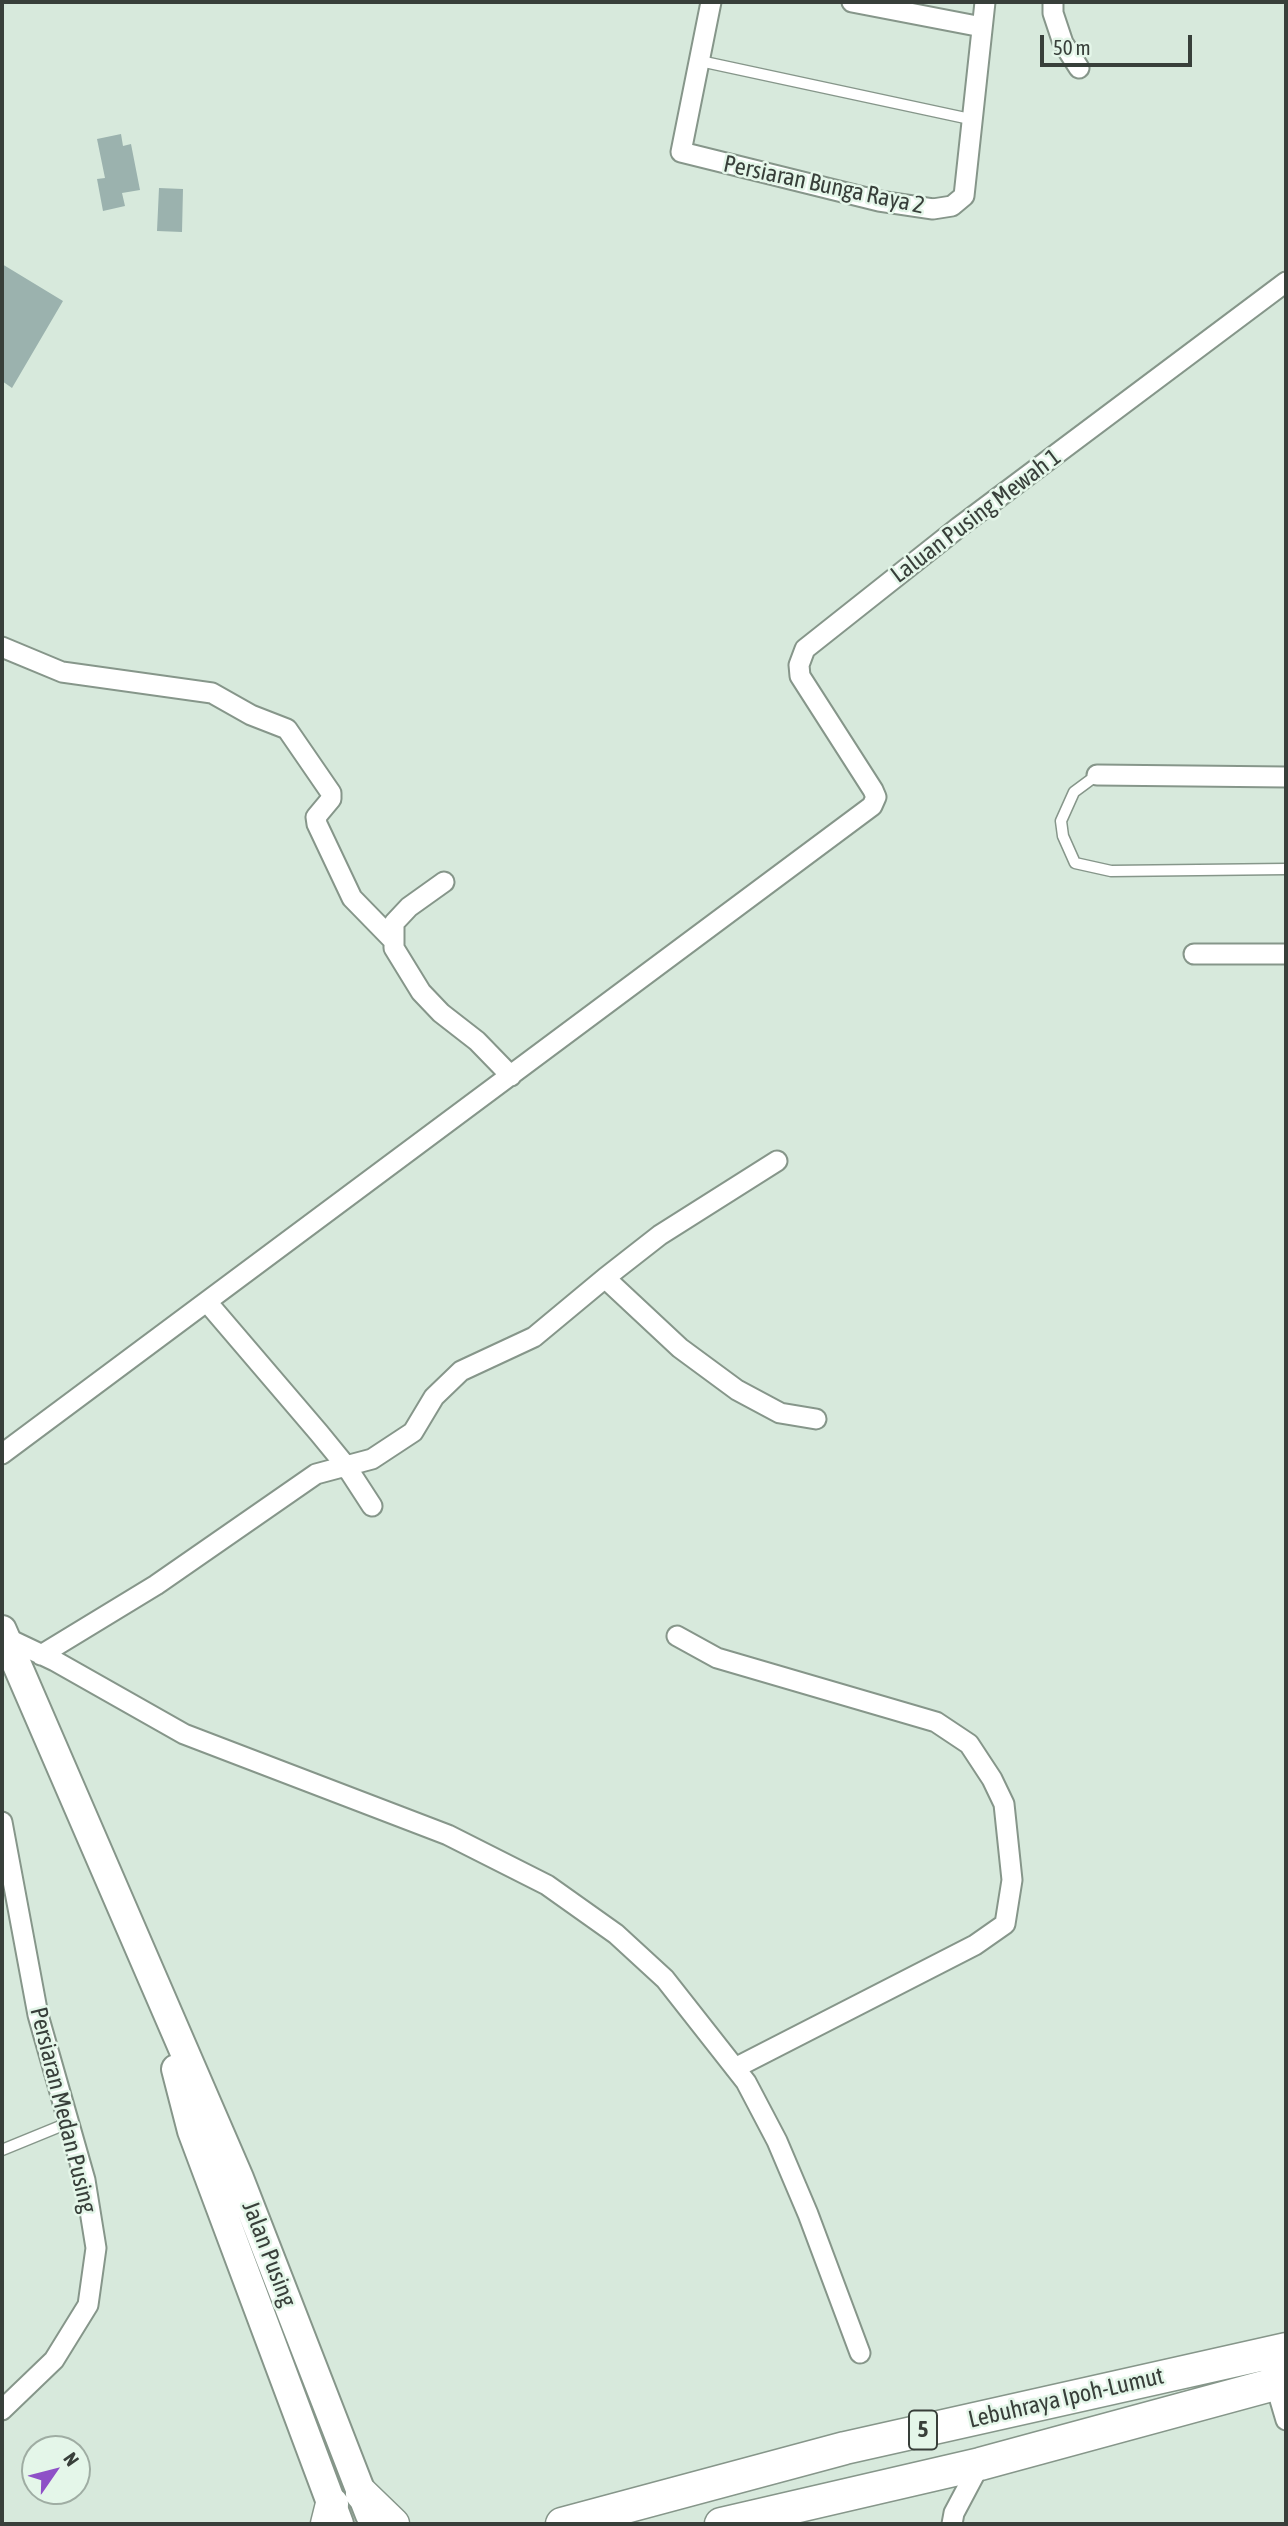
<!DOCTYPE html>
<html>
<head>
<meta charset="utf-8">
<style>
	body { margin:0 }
	#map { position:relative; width:1288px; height:2526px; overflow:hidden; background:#d7e9dc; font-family:"Asap Condensed",sans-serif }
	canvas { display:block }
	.frame { position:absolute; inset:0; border:4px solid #383f3a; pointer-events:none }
	.north { position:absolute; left:21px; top:2435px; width:70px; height:70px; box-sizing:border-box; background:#e4f6e9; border:2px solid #9fada3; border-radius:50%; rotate:55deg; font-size:19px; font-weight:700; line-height:28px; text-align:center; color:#383f3a }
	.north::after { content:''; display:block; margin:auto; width:24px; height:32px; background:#8e50c7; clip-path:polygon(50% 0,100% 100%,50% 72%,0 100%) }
	.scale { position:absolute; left:1040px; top:35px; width:152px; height:32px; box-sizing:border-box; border:4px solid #383f3a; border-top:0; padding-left:9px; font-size:21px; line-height:24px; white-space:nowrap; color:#383f3a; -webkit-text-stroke:5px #e4f6e9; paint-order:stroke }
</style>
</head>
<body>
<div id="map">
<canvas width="1288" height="2526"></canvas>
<div class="frame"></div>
<div class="north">N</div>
<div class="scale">50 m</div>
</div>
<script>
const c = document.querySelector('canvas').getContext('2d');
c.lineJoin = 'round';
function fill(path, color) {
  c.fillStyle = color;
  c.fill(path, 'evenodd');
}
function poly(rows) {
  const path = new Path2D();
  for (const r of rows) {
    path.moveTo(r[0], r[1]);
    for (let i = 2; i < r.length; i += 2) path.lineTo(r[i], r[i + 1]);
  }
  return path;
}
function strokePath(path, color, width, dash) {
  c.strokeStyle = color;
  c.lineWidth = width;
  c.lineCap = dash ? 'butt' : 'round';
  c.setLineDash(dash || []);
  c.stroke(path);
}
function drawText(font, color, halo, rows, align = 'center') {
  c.font = font + ' "Asap Condensed",sans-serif';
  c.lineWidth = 5;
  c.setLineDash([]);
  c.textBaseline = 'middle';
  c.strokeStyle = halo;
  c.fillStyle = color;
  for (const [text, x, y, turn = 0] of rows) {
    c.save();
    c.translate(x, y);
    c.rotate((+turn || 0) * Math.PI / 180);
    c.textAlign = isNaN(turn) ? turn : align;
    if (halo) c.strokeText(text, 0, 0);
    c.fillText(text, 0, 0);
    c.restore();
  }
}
fill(poly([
	[121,134,123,146,131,144,140,190,122,193,125,206,103,211,97,179,105,178,97,139],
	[159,188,183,189,182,232,157,231],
	[2,264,63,301,12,388,2,381]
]), '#9bb2ae');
const service = poly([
	[700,61,970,119],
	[1097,775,1074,792,1061,821,1063,836,1075,863,1111,871,1286,869],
	[2,2150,68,2123]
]);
const minor = poly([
	[711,2,681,152,879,201,933,209,952,206,964,196,985,2],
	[852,2,982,27],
	[1053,2,1053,13,1063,43,1079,68],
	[2,647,62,672,212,693,251,715,287,729,331,793,331,799,316,817,317,824,352,898,392,939],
	[1097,775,1286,777],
	[444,882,409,907,394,923,394,948,421,992,441,1013,477,1041,511,1076],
	[1194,954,1286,954],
	[605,1278,660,1235,777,1161],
	[207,1302,319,1433,346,1466,372,1506],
	[2,1454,872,806,876,797,873,790,800,676,799,665,805,649,959,527,1286,282],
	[677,1636,717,1658,936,1722,969,1744,992,1779,1004,1804,1012,1880,1005,1924,975,1945,735,2068],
	[2,1645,15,1642,55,1661,184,1734,448,1835,547,1885,616,1934,665,1979,746,2082,777,2141,808,2214,860,2353],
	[41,1655,156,1585,316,1474,372,1459,413,1432,434,1397,461,1371,534,1337,605,1278,680,1348,737,1390,780,1413,816,1419],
	[2,1822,38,2015,85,2180,96,2248,88,2305,54,2360,2,2410],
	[1275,2383,1286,2420],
	[952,2524,954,2513,980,2464]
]);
const secondary = poly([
	[2,1630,239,2178,370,2515],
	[176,2069,192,2131,339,2524]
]);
const trunk = poly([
	[362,2494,393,2524],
	[327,2524,332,2504],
	[562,2524,845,2448,1286,2349],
	[721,2524,980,2464,1286,2381]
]);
strokePath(service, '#86968a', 13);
strokePath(minor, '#86968a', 23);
strokePath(secondary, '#86968a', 32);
strokePath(trunk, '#86968a', 35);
strokePath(service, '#fff', 10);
strokePath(minor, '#fff', 19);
strokePath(secondary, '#fff', 28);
strokePath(trunk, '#fff', 32);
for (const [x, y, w] of [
	[923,2430,28]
]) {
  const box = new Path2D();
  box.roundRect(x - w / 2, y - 19.5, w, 39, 5);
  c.fillStyle = '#e4f6e9';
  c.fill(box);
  strokePath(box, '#383f3a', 2);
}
drawText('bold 23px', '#383f3a', null, [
	["5",923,2430]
]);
drawText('24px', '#383f3a', '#e4f6e9', [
	["Persiaran Bunga Raya 2",824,185,12],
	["Laluan Pusing Mewah 1",976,516,-37],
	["Persiaran Medan Pusing",63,2110,76],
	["Jalan Pusing",269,2254,69],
	["Lebuhraya Ipoh-Lumut",1066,2398,-13]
]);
</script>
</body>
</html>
